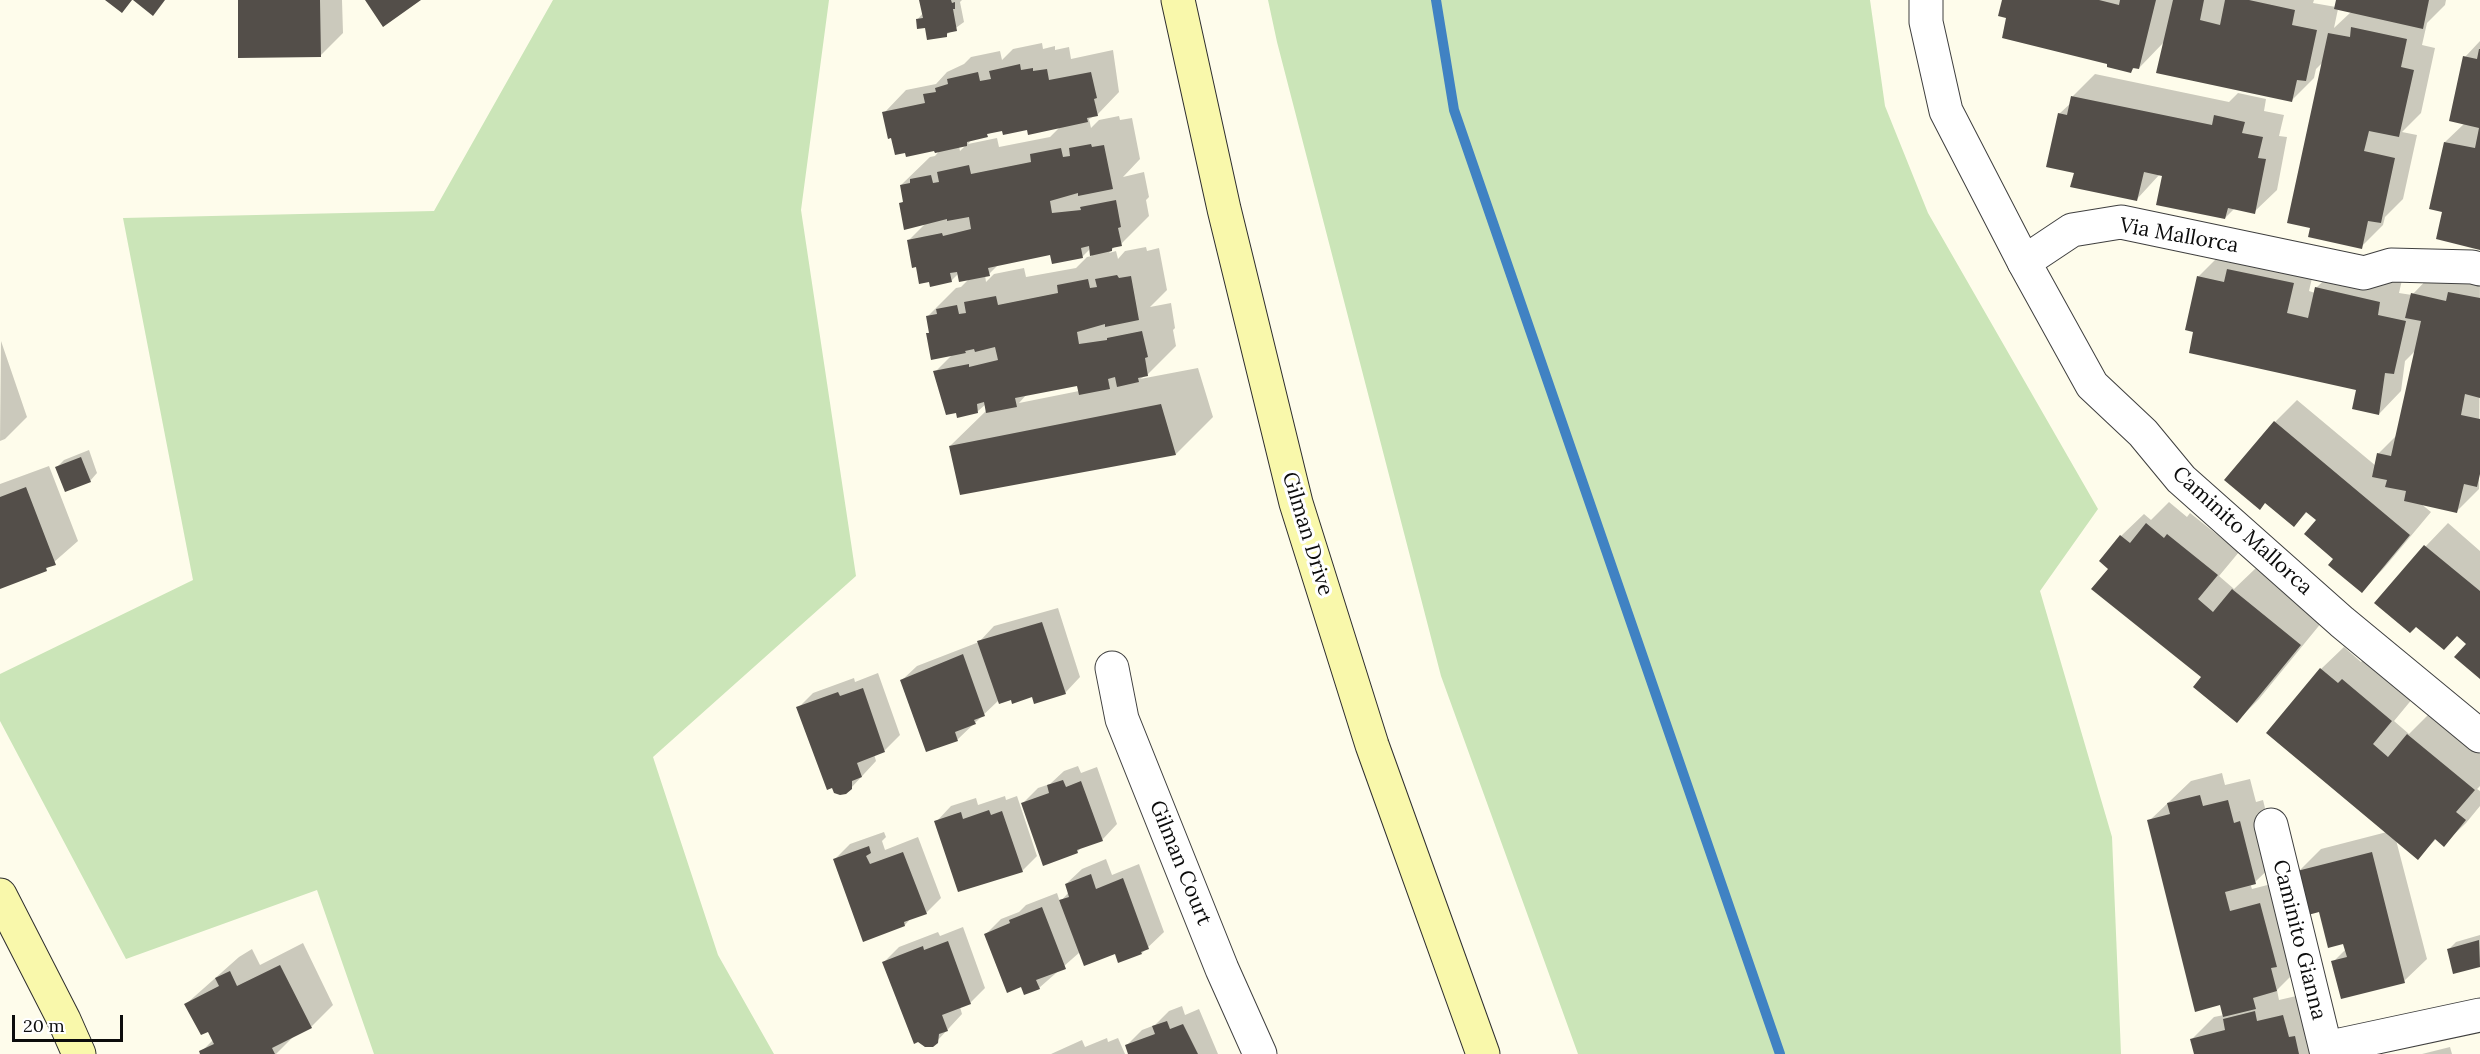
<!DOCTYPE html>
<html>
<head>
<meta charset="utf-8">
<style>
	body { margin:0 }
	#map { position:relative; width:2480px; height:1054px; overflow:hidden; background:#fefceb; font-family:Lora,serif }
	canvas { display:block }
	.scale { position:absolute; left:12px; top:1015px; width:111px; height:27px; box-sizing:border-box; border:3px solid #0c0c0c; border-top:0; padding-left:8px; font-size:18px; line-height:21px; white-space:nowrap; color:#0c0c0c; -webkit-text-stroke:4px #fff; paint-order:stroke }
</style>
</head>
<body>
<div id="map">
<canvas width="2480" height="1054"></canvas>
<div class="scale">20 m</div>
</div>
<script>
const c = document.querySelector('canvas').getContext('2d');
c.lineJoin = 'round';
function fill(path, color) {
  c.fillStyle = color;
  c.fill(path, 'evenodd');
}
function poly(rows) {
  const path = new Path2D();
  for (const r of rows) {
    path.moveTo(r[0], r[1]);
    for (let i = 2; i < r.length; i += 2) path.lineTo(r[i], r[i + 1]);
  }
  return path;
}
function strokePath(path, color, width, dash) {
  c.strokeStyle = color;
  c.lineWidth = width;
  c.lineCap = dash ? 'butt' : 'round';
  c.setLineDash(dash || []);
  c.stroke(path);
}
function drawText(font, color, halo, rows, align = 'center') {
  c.font = font + ' Lora,serif';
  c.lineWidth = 6;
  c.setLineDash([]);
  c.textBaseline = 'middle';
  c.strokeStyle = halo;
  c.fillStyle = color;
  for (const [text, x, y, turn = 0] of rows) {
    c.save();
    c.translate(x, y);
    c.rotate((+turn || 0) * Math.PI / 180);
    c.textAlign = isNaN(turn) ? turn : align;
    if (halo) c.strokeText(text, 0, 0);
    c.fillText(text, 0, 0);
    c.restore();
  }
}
fill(poly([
	[553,0,829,0,801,210,856,576,653,757,718,955,774,1054,374,1054,317,890,126,959,0,721,0,674,193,580,123,218,434,211],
	[1268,0,1870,0,1885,106,1928,213,2098,509,2040,591,2112,837,2121,1054,1578,1054,1441,676,1277,42]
]), '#cbe5b8');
fill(poly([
	[239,0,342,0,343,33,321,55],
	[922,0,962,0,960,2,964,22,946,35,926,26,917,20,923,13],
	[2003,0,2314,0,2313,3,2336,7,2338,0,2446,0,2445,5,2427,23,2422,45,2435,48,2421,113,2402,132,2417,135,2403,199,2385,217,2383,225,2361,247,2323,62,2316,69,2314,78,2291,101,2165,41,2139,68,2135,67,2131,71,2008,17],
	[2338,9,2351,12,2334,28],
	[2480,41,2480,248,2444,211,2445,142,2465,123,2465,57],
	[1042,43,1043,49,1055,46,1055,50,1069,47,1071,59,1113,50,1119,92,1097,115,1089,119,1091,128,1099,120,1119,116,1120,120,1132,118,1140,159,1123,177,1144,172,1149,197,1146,200,1149,216,1121,244,1116,245,1109,253,1116,251,1118,259,1125,251,1146,247,1147,251,1159,248,1167,290,1150,307,1171,303,1175,328,1173,330,1176,346,1147,375,1140,379,1198,368,1213,417,1176,454,950,446,987,410,986,404,978,411,935,372,953,354,927,334,931,331,928,316,956,288,961,287,969,279,959,273,951,281,917,265,908,241,927,222,901,204,904,200,901,185,930,157,935,156,941,149,884,113,906,90,936,84,947,72,964,64,971,57,1000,51,1002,60,1013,49],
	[1060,127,1050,137,999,147,997,138,968,144,972,139,1003,129],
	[966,145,960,151,959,146],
	[1090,249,1092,256,1087,257,1076,268,1026,277,1024,268,994,274,986,282,985,275,989,274,999,264,1051,253,1082,257],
	[1078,384,1079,391,1019,403,1027,394],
	[2095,74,2229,102,2238,93,2266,99,2264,111,2284,115,2279,136,2287,137,2277,190,2254,212,2235,208,2225,218,2164,175,2160,174,2137,199,2075,172,2059,114,2072,102,2073,96],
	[2221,254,2316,261,2309,291,2315,293,2316,288,2339,266,2402,280,2399,293,2412,295,2435,271,2480,272,2479,489,2457,511,2420,503,2431,512,2384,568,2362,591,2335,558,2318,520,2308,511,2294,525,2275,422,2297,400,2376,466,2378,454,2397,435,2416,350,2405,361,2401,391,2379,414,2358,389,2195,331,2198,277],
	[1,341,27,417,5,439,0,441],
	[89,450,97,473,90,481,57,467,64,460],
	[49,466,78,541,46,569,0,587,0,484],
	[2169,502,2187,517,2190,513,2239,552,2219,576,2234,589,2256,568,2322,622,2259,699,2237,721,2203,677,2110,568,2121,536,2144,514,2151,520],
	[2448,523,2480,551,2480,677,2469,644,2458,634,2417,625,2377,603,2426,546],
	[1058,608,1080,677,1065,693,999,700,958,739,927,750,901,681,917,666,979,642,994,626],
	[2344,647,2361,662,2365,658,2413,698,2394,721,2409,734,2430,713,2480,754,2480,786,2477,789,2480,791,2480,806,2466,823,2443,845,2436,839,2418,858,2396,840,2427,959,2404,981,2333,962,2346,949,2344,942,2320,910,2299,871,2321,849,2387,832,2321,669],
	[878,673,900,735,885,750,874,754,876,761,851,788,798,708,813,693,854,678,855,682],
	[1078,766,1081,773,1097,767,1117,824,1102,840,1083,846,1077,852,1023,803,1038,788,1050,784,1064,771],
	[2222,773,2225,785,2250,779,2256,802,2263,800,2278,860,2255,882,2250,883,2252,889,2283,881,2299,968,2277,990,2279,1000,2305,994,2327,1054,2195,1054,2192,1039,2214,1017,2224,1015,2149,821,2191,781],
	[1005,796,1006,800,1017,796,1037,856,1022,871,936,822,951,806,976,798,978,805],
	[884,832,886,837,882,841,885,850,918,837,941,898,926,913,911,918,905,925,835,859,850,844],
	[1106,859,1112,875,1139,864,1164,932,1142,953,1119,961,1116,952,1080,952,1039,988,1022,985,986,934,1001,919,1019,912,1026,905,1057,893,1060,902,1069,892,1066,884,1082,869],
	[963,927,985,988,970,1003,960,1007,962,1014,937,1041,884,962,899,947,938,932,940,936],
	[2480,935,2480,966,2454,972,2449,949,2456,942],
	[303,943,333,1005,311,1027,295,1035,276,1054,202,1054,201,1052,214,1039,186,1004,239,957,252,949,260,965],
	[1182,1006,1185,1015,1199,1009,1218,1054,1129,1054,1126,1046,1142,1030,1155,1025,1169,1011],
	[1107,1038,1108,1042,1118,1038,1125,1054,1051,1054,1082,1040,1085,1047],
	[2450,1047,2452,1054,2422,1054]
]), '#0003');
strokePath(poly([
	[1436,0,1454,110,1780,1054]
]), '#4082c3', 10);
fill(poly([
	[105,0,132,0,122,13],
	[133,0,165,0,153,16],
	[238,0,320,0,321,57,238,58],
	[365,0,421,0,383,27],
	[919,0,951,0,952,3,955,2,955,9,953,9,957,31,947,33,947,37,927,40,925,28,917,29,916,19,923,18],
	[2002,0,2099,0,2119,5,2120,0,2156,0,2139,69,2133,68,2131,73,2107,67,2107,64,2002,38,2006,18,1998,16],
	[2173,0,2204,0,2200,20,2220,25,2225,0,2249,0,2295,10,2292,25,2317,30,2306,81,2297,80,2292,102,2156,73],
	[2336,0,2429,0,2423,29,2334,9],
	[2351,27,2407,39,2401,67,2414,70,2399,137,2369,131,2364,151,2395,158,2381,223,2368,221,2362,249,2308,237,2310,228,2287,223,2328,33,2350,37],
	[2479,49,2480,49,2480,250,2436,239,2442,212,2429,209,2444,142,2475,148,2479,128,2449,121,2463,56,2477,59],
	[1020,64,1021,70,1033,68,1033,71,1047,69,1049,80,1091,72,1097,98,1094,99,1098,116,1087,118,1088,122,1028,135,1027,130,1003,135,1002,131,987,134,988,137,967,142,967,146,935,153,934,151,906,157,905,153,895,155,891,138,888,139,882,112,925,103,923,94,936,92,935,88,948,84,947,79,978,72,980,81,991,79,989,71],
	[2071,96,2212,125,2214,115,2245,122,2242,133,2263,137,2258,158,2266,159,2255,214,2228,208,2225,219,2156,205,2162,176,2144,172,2137,201,2070,187,2074,173,2046,167,2058,113,2067,115],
	[1091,144,1092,147,1104,145,1113,189,1078,196,1078,193,1050,201,1052,213,1081,210,1080,207,1116,200,1121,227,1118,228,1122,246,1112,248,1112,251,1090,256,1089,246,1081,248,1083,258,1052,264,1050,255,988,268,990,276,959,282,957,272,950,273,952,282,930,287,929,282,919,284,916,267,912,268,907,240,942,233,943,236,971,229,969,217,947,221,947,219,904,230,899,203,903,202,900,185,910,183,910,179,931,175,933,183,939,182,937,172,969,165,971,174,1031,162,1030,154,1061,148,1063,157,1070,156,1069,148],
	[2227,269,2294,283,2287,313,2308,318,2315,287,2380,302,2378,315,2406,321,2394,374,2385,373,2379,415,2352,409,2356,390,2189,353,2193,332,2185,330,2197,276,2224,282],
	[1117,275,1119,278,1131,276,1139,320,1105,327,1105,324,1077,332,1079,344,1107,340,1107,338,1142,331,1148,357,1145,358,1148,376,1138,378,1139,382,1117,387,1115,377,1108,379,1110,389,1079,395,1077,386,1015,398,1017,407,986,413,984,402,977,404,978,413,957,418,956,413,946,415,933,371,969,364,969,367,998,360,995,347,975,352,974,349,965,351,966,353,931,360,926,333,929,333,926,316,937,314,936,309,957,305,959,314,966,313,964,302,996,296,998,305,1058,293,1057,285,1088,279,1090,288,1097,287,1095,279],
	[2448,292,2480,298,2480,398,2465,394,2461,415,2480,419,2480,474,2477,487,2464,484,2457,513,2404,501,2406,491,2385,487,2387,480,2372,477,2377,453,2391,456,2421,321,2405,318,2411,293,2446,301],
	[1161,404,1176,455,960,495,949,446],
	[2274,421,2410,535,2362,593,2328,565,2333,559,2304,534,2316,520,2306,512,2294,527,2265,503,2260,510,2224,480],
	[81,457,91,482,65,492,55,467],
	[26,487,56,565,46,568,47,571,0,589,0,497],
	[2146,523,2164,538,2167,534,2218,575,2198,599,2213,612,2232,589,2301,645,2237,723,2193,687,2201,677,2091,589,2108,569,2099,561,2120,535,2130,543],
	[2424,545,2480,591,2480,679,2454,657,2466,644,2457,636,2444,650,2416,627,2410,633,2374,603],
	[1042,622,1066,694,1034,704,1032,697,1012,704,1011,700,999,704,977,641],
	[963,654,985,716,974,720,976,724,955,732,958,741,926,752,900,680],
	[2320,668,2338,683,2342,679,2392,721,2373,744,2388,757,2407,734,2475,790,2456,812,2466,820,2444,847,2435,839,2418,860,2266,733],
	[863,688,885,752,857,763,862,777,852,781,852,789,846,794,840,795,834,793,832,788,827,790,796,707,838,692,840,696],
	[1063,780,1066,787,1081,781,1103,841,1077,850,1078,853,1043,866,1021,803,1049,793,1047,785],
	[2200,795,2203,806,2228,800,2234,823,2240,821,2256,884,2225,892,2230,911,2260,903,2277,967,2271,968,2277,991,2253,998,2256,1009,2223,1017,2220,1005,2195,1012,2147,820,2170,814,2167,803],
	[989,810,991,815,1002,811,1023,872,958,892,934,821,961,812,963,819],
	[869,846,871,853,866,856,870,864,903,852,927,914,904,922,905,926,863,942,833,859],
	[2372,852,2405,983,2341,999,2331,961,2347,957,2343,944,2328,948,2319,912,2308,915,2297,871],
	[1091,874,1096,889,1123,878,1149,949,1141,952,1142,954,1118,963,1115,954,1084,966,1059,900,1069,897,1065,884],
	[1042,907,1066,969,1036,980,1040,989,1024,995,1021,987,1007,993,984,934,1010,923,1009,920],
	[2479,940,2480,967,2453,974,2447,949],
	[948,941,971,1004,942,1015,948,1031,939,1034,938,1043,933,1047,925,1047,918,1042,914,1044,882,962,923,946,924,950],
	[280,965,312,1028,272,1048,275,1054,200,1054,199,1051,214,1044,208,1032,201,1035,184,1004,219,986,215,978,230,971,237,986],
	[2255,1011,2257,1021,2283,1015,2289,1037,2295,1036,2299,1054,2194,1054,2190,1039,2225,1030,2223,1019],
	[1167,1021,1170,1029,1183,1024,1198,1054,1128,1054,1125,1045,1155,1034,1152,1026]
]), '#534e49');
const minor = poly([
	[2480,269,2472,267,2391,265,2364,273,2121,222,2072,230,2024,262,2092,385,2143,433,2181,479,2342,622,2480,736],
	[1112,668,1122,719,1222,969,1260,1054],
	[2271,825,2327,1054],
	[2326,1048,2480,1015]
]);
const tertiary = poly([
	[1926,0,1926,22,1946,111,2024,262]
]);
const secondary = poly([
	[1178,0,1224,209,1296,503,1372,745,1483,1054],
	[0,895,64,1020,79,1054]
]);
strokePath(minor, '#3f3f3f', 35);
strokePath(tertiary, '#3f3f3f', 35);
strokePath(secondary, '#2e2e2e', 35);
strokePath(minor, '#fff', 33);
strokePath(tertiary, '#fff', 33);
strokePath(secondary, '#f9f8ab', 33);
drawText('21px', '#0c0c0c', '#fff', [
	["Via Mallorca",2179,236,10],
	["Caminito Mallorca",2242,531,42],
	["Gilman Drive",1307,534,73],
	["Gilman Court",1180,863,68],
	["Caminito Gianna",2299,940,76]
]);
</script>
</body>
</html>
